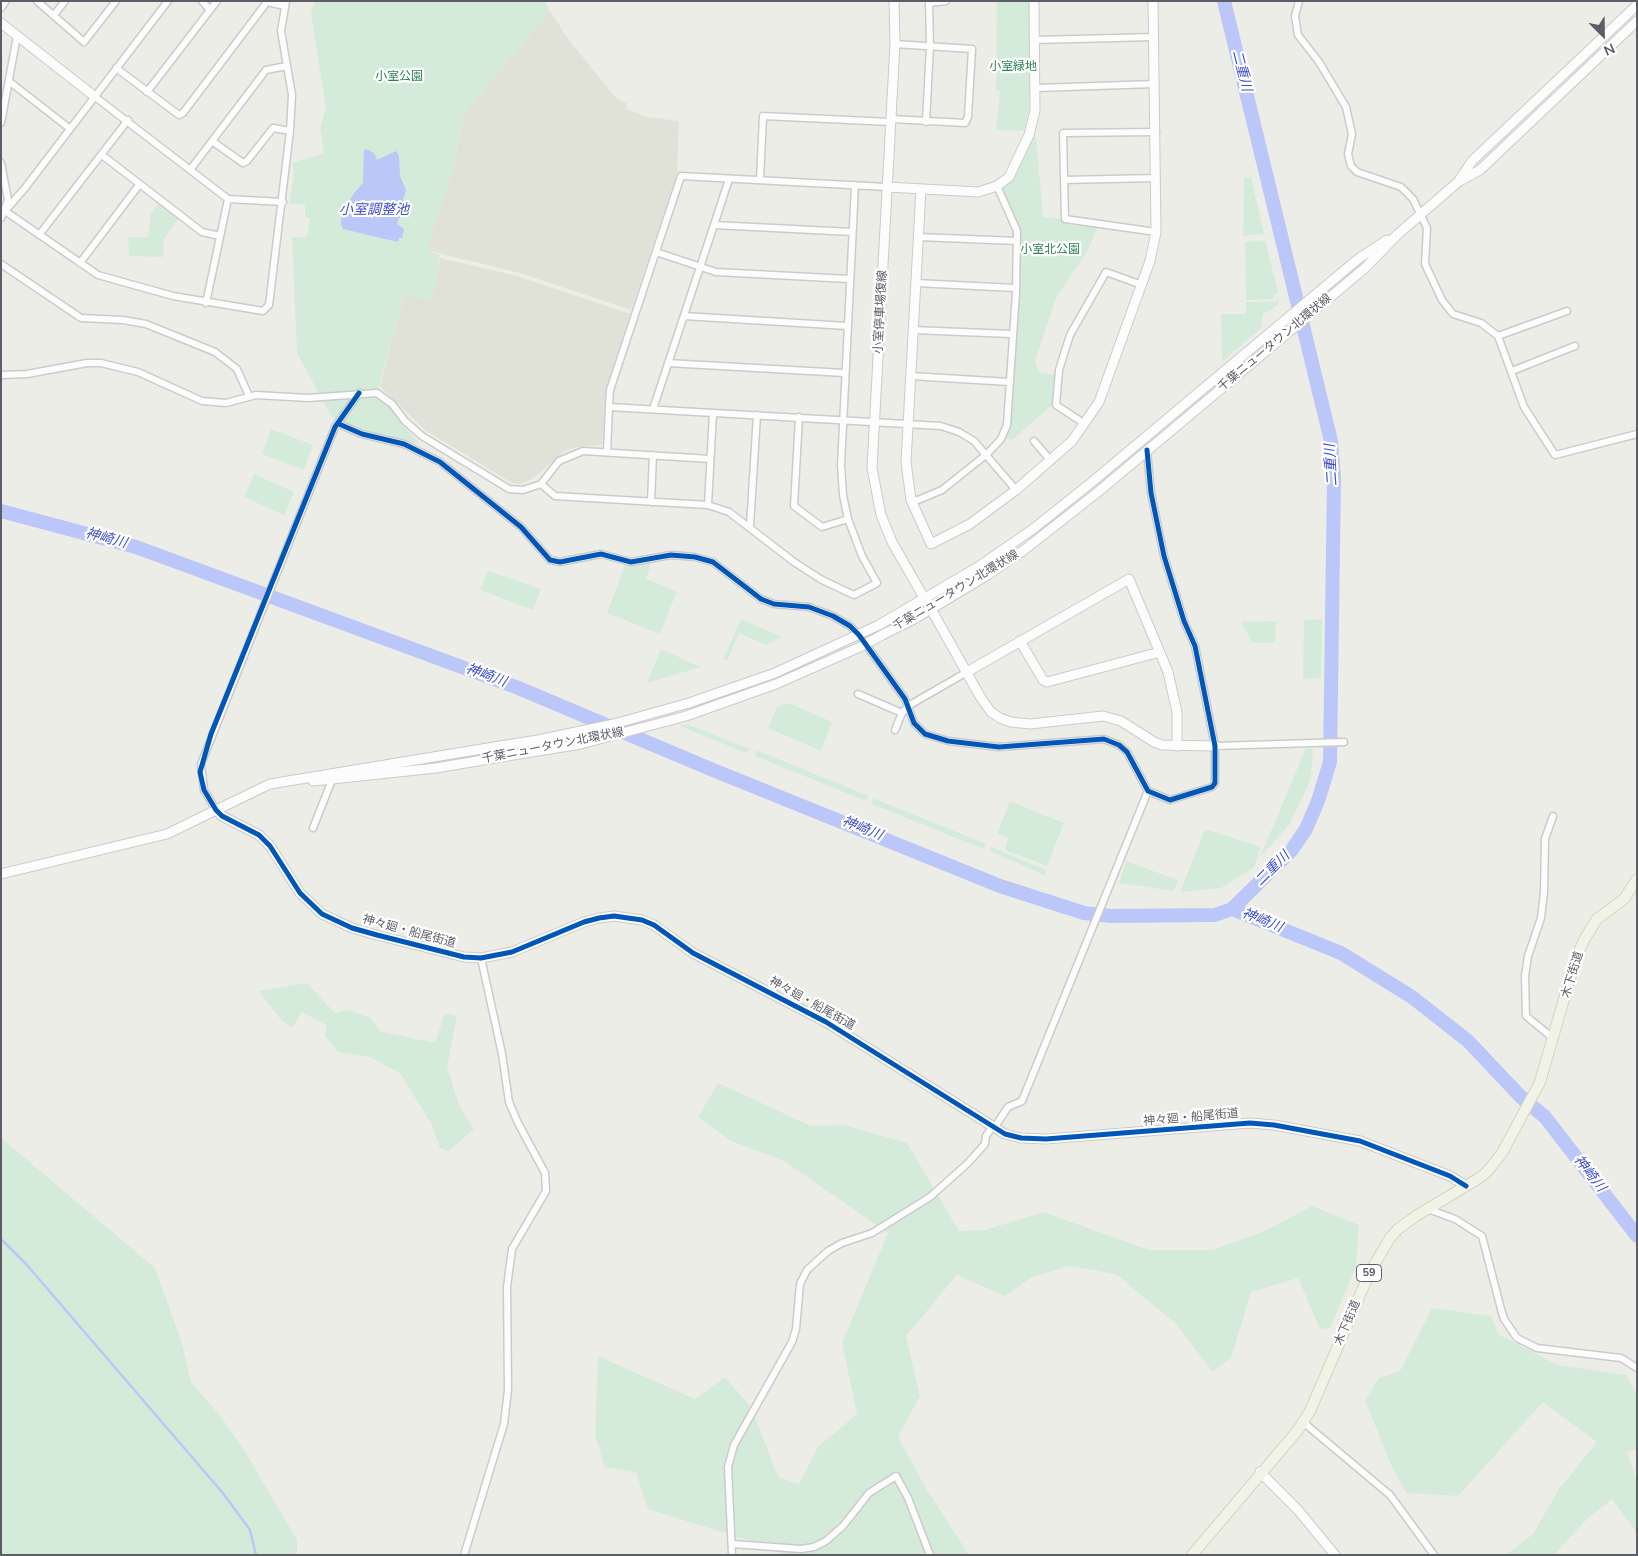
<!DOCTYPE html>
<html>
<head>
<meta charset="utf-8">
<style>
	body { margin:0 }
	#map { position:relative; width:1638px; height:1556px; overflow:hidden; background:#edede8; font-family:"Nunito Sans",sans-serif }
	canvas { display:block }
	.frame { position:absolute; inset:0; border:2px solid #5c5d66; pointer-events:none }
	.north { position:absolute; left:1578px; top:10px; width:50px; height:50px; -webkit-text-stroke:4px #fff; paint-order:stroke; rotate:157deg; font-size:14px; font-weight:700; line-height:20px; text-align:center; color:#5c5d66 }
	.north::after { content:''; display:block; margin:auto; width:18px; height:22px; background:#5c5d66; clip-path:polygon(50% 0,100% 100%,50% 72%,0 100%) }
</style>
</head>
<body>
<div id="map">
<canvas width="1638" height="1556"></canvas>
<div class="frame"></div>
<div class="north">N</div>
</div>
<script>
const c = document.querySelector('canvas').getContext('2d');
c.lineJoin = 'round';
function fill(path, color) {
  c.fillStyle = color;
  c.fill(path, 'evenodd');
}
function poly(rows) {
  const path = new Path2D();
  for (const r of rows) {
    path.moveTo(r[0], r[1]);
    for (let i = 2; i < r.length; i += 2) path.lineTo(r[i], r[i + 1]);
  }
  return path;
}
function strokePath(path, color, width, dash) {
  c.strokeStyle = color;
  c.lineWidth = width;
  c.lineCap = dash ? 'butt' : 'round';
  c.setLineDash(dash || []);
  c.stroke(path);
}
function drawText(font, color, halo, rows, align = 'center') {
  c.font = font + ' "Nunito Sans","Noto Sans JP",sans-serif';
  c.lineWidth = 4.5;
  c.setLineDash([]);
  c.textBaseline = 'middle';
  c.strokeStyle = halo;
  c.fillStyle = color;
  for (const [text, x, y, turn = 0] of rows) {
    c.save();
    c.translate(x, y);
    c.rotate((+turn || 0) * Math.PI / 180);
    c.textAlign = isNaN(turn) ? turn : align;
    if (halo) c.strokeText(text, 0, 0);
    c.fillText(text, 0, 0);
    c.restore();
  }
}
fill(poly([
	[550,11,569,40,616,98,627,104,626,109,647,117,679,121,677,173,631,310,520,273,426,250,453,168,464,113],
	[440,258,517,276,630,314,606,388,602,445,577,447,566,450,532,479,520,484,512,483,425,430,380,386,404,295,432,300]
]), '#e0e1d7');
fill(poly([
	[315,1,545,1,550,11,464,113,453,168,426,250,440,255,432,301,404,295,376,397,388,406,419,444,385,436,333,419,297,353,292,237,307,237,310,218,305,217,305,205,289,203,294,173,292,163,324,153,320,128,326,108,311,14],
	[997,1,1029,1,1030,88,1029,111,1024,131,996,130,1000,91,996,90],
	[1033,137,1036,138,1043,217,1063,219,1068,225,1098,227,1087,252,1057,296,1035,361,1039,372,1055,375,1052,405,1012,440,1005,438,1009,429,1020,241,1018,227,1004,193,1004,187,1014,179],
	[1251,177,1264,234,1243,236,1244,178],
	[159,203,179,218,164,239,163,257,129,256,128,237,148,237,151,213],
	[1265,240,1278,292,1274,295,1274,299,1246,300,1245,242],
	[1278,295,1278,305,1263,314,1261,328,1222,362,1221,314,1246,314,1246,302,1276,302],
	[271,429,313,445,304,470,262,454],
	[254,474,294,492,284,515,244,497],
	[652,561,646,579,677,591,660,634,607,613,625,565,636,566],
	[488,571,541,589,533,610,480,590],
	[741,619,782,637,766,645,739,633,728,659,723,660],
	[1322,619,1321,678,1303,679,1304,620],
	[1276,621,1275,643,1253,643,1241,622],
	[661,649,701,667,647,683],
	[789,703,832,722,821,751,768,728,777,707],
	[687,724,750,749,746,753,680,726],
	[1306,748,1313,749,1311,777,1306,790,1289,825,1260,857],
	[756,750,869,796,866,801,755,756],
	[873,798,986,844,985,847,983,849,872,804],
	[1010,801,1064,823,1047,866,1005,850,1008,838,997,834],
	[1205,829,1261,847,1254,867,1221,888,1180,892],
	[991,847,1046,870,1045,875,989,851],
	[1126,861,1178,880,1174,891,1119,883],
	[307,983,335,1013,348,1010,371,1018,379,1031,435,1043,445,1013,457,1016,447,1067,459,1105,474,1129,449,1151,440,1148,432,1125,400,1073,370,1057,338,1052,325,1036,327,1026,302,1012,292,1028,281,1020,259,991],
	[718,1083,811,1126,844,1125,907,1143,959,1231,985,1230,1043,1212,1149,1250,1212,1250,1263,1232,1312,1206,1359,1225,1356,1267,1330,1328,1320,1329,1298,1278,1251,1292,1231,1358,1213,1372,1176,1324,1116,1274,1069,1266,1032,1277,1005,1296,957,1275,906,1336,920,1396,898,1437,927,1490,969,1555,784,1555,770,1547,648,1509,636,1472,605,1467,595,1436,598,1356,695,1399,725,1377,751,1407,778,1477,799,1484,818,1447,857,1414,842,1343,888,1233,784,1161,731,1141,698,1117],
	[1,1138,155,1268,182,1343,191,1382,219,1414,246,1453,297,1540,297,1555,1,1555],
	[1432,1308,1491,1316,1499,1335,1558,1365,1626,1375,1637,1394,1637,1449,1627,1452,1637,1481,1637,1533,1612,1499,1587,1519,1554,1555,1506,1555,1533,1534,1559,1489,1597,1442,1543,1402,1458,1496,1406,1493,1391,1465,1365,1400,1379,1378,1400,1371]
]), '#d4ebda');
fill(poly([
	[366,149,374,153,377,160,396,151,399,156,400,176,406,190,399,213,404,216,399,218,397,224,404,229,402,238,399,238,398,242,343,229,341,225,341,216,354,193,363,183,364,151]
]), '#bbc7f8');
strokePath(poly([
	[1,1239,26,1264,222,1492,250,1530,256,1555]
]), '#bbc7f8', 2.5);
strokePath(poly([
	[1224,1,1331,441,1334,477,1330,762,1318,801,1306,829,1291,851,1232,909],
	[1,511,136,547,516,687,713,770,1000,886,1084,913,1111,916,1215,915,1232,909,1341,953,1412,997,1468,1041,1521,1097,1545,1117,1637,1236]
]), '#bbc7f8', 14);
const minor = poly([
	[37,1,84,42,116,1],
	[168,1,25,188,5,211,98,275,173,296,263,311,269,305,290,131,292,95,281,31,286,1],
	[202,1,210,10],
	[1299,1,1295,16,1298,35,1319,62,1346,107,1352,134,1348,154,1351,166,1357,172,1401,187,1413,199,1427,228,1425,264,1442,300,1453,314,1481,323,1498,336,1524,407,1555,455,1637,434],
	[929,3,946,1],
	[1,8,6,1],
	[54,15,65,1],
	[1035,40,1154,37],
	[116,68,179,115,183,113,267,2,285,6],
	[10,82,69,128],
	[1036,88,1155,84],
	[147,92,217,1],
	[94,96,228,199,283,202],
	[892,119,965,123,968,117,972,49,895,44],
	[926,122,930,46,929,1],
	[1,123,17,36],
	[1156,132,1063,133,1065,219,1156,232],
	[212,141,243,163,247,161,273,128,290,131],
	[102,155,202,232,220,236],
	[1,163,8,200,1,218],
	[190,170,266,70,287,66],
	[760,180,763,116,891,122],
	[1064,180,1156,178],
	[714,225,729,179],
	[39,235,128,120],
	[918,237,1017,241],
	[656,252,716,272,849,279],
	[80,263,139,185],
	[1,264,81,318,123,320,146,324,215,352,237,369,249,396],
	[916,283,1015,288],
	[206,303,228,199],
	[684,316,847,326],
	[913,330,1011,334],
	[1498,336,1567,311],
	[668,363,844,373],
	[1512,371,1575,346],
	[1,375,27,374,87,363,101,363,138,372,202,401,226,403,256,395,308,398,377,393,392,404,405,421,422,436,509,489,523,490,541,484,559,461,583,451,710,459],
	[911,376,1009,382],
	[609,407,610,390,681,176,887,187],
	[653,409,714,225,852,232],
	[799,417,794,506,822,527,848,519],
	[339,424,362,434,404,444,440,462,521,527,550,560,560,562,601,554,631,562,671,555,695,557,713,562,761,599,774,604,809,607,833,616,850,626,859,635,905,699,914,723,925,734,948,741,999,747,1104,739,1119,745,1127,752,1148,791,1170,800,1212,787,1215,783,1215,746,1195,646,1184,621,1164,556,1151,493,1147,450],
	[1085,424,1056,405,1059,370,1070,335,1106,272,1142,285],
	[1034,441,1051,461],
	[607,452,609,407,941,426,959,432,974,441,1016,490],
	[541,484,555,496,708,505,729,512,794,562,822,580,854,595,877,583,862,556,848,519,843,495,841,465,855,185],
	[911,500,918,500,942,490,987,454,1001,439,1007,425,1016,292,1017,231,997,186],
	[651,502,653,455],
	[708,505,713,413],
	[750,526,757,415],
	[858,694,902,713],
	[895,730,902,713,908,706,967,672],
	[1215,746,1344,742],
	[216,810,204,790,201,764,335,427,359,393],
	[1553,816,1545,839,1544,892,1541,918,1528,956,1525,976,1526,1016,1554,1039],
	[313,828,332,780],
	[994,1128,1008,1107,1022,1101,1148,791],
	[1428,1209,1455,1219,1482,1236,1501,1309,1504,1319,1517,1338,1537,1348,1621,1358,1637,1368],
	[1303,1422,1390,1495,1434,1555],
	[733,1544,801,1549,814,1547,826,1541,843,1526,869,1493,896,1476,908,1498,930,1555],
	[464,1555,504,1424,508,1390,507,1287,512,1249,546,1191,545,1173,518,1123,509,1102,502,1054,481,958],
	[732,1555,728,1467,734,1445,792,1342,796,1329,800,1284,807,1270,828,1251,842,1243,872,1233,930,1197,968,1163,985,1144,986,1136,992,1127]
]);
const tertiary = poly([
	[1,23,94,96],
	[887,187,978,192,997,186,1009,177,1029,135,1035,111,1034,1],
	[921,189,906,462,911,500,931,544,970,524,1016,490,1072,441,1099,402,1150,261,1156,232,1153,1],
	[931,609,981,698,991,712,1000,718,1011,722,1030,724,1103,716,1121,721,1154,742,1162,745,1215,746],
	[1020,641,1043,680,1047,682,1160,652],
	[967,672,1129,579,1168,672,1177,712,1177,746],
	[1,874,167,834,216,810,222,816,259,835,270,846,300,893,322,914,352,928,377,935,464,957,481,958,512,952,584,922,599,918,614,916,642,920,654,925,693,953,826,1022,1005,1134,1021,1138,1046,1139,1250,1123,1274,1125,1360,1141,1450,1176,1466,1186],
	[1260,1472,1298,1510,1335,1555]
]);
const secondary = poly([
	[894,1,895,44,872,468,881,515,892,542,927,603],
	[1460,179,1472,161,1637,5],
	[879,625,978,567,1033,529,1092,482,1358,259,1387,240],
	[884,634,916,618,986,576,1024,550,1098,492,1365,268,1398,234,1458,182,1480,170,1637,21],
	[313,781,436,768,495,758],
	[216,810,270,784,494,747]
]);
const primary = poly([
	[1192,1555,1298,1430,1310,1411,1370,1272,1390,1238,1398,1229,1416,1216,1476,1180,1486,1173,1502,1153,1540,1082,1575,961,1584,940,1597,919,1624,899,1637,879]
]);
strokePath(minor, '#cbcbcb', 9);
strokePath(tertiary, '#cbcbcb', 11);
strokePath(secondary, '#cacacb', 11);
strokePath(primary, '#d4d6b4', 12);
strokePath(minor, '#fcfcfc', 6);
strokePath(tertiary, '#fcfcfc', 9);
strokePath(secondary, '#fcfcfc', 9);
strokePath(primary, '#f1f3e8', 10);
const secondaryBridge = poly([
	[494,747,538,740,614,724,689,703,775,673,879,625],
	[495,758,581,744,686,716,776,684,860,647,884,634]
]);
strokePath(secondaryBridge, '#cacacb', 11, []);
strokePath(secondaryBridge, '#fcfcfc', 9);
strokePath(poly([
	[359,393,335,427,211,734,200,772,204,790,216,810,222,816,259,835,270,846,300,893,322,914,352,928,377,935,464,957,481,958,512,952,584,922,599,918,614,916,642,920,654,925,693,953,826,1022,1005,1134,1021,1138,1046,1139,1250,1123,1274,1125,1360,1141,1450,1176,1466,1186],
	[339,424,362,434,404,444,440,462,521,527,550,560,560,562,601,554,631,562,671,555,695,557,713,562,761,599,774,604,809,607,833,616,850,626,859,635,905,699,914,723,925,734,948,741,999,747,1104,739,1119,745,1127,752,1148,791,1170,800,1212,787,1215,783,1215,746,1195,646,1184,621,1164,556,1151,493,1147,450]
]), '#0057b8', 5);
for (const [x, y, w] of [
	[1369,1273,25]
]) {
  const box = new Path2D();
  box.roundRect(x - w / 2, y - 8.5, w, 17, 4);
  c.fillStyle = '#fff';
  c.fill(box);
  strokePath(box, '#5c5d66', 1);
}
drawText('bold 11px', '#5c5d66', null, [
	["59",1369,1273]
]);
drawText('12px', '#2f8352', '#fff', [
	["小室緑地",1013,67],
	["小室公園",399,77],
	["小室北公園",1050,250]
]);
drawText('12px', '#5c5d66', '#fff', [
	["小室停車場復線",881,312,-87],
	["千葉ニュータウン北環状線",1275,343,-40],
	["千葉ニュータウン北環状線",956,591,-31],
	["千葉ニュータウン北環状線",553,746,-11],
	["神々廻・船尾街道",409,932,15],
	["木下街道",1573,975,-73],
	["神々廻・船尾街道",812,1004,29],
	["神々廻・船尾街道",1191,1118,-5],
	["木下街道",1348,1323,-67]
]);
drawText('italic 14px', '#3f4fcb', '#fff', [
	["二重川",1241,71,76],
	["小室調整池",374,211],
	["二重川",1332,465,-94],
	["神崎川",106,539,15],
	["神崎川",486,676,20],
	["神崎川",862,829,22],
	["二重川",1273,869,-45],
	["神崎川",1262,921,22],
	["神崎川",1589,1174,52]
]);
</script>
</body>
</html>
